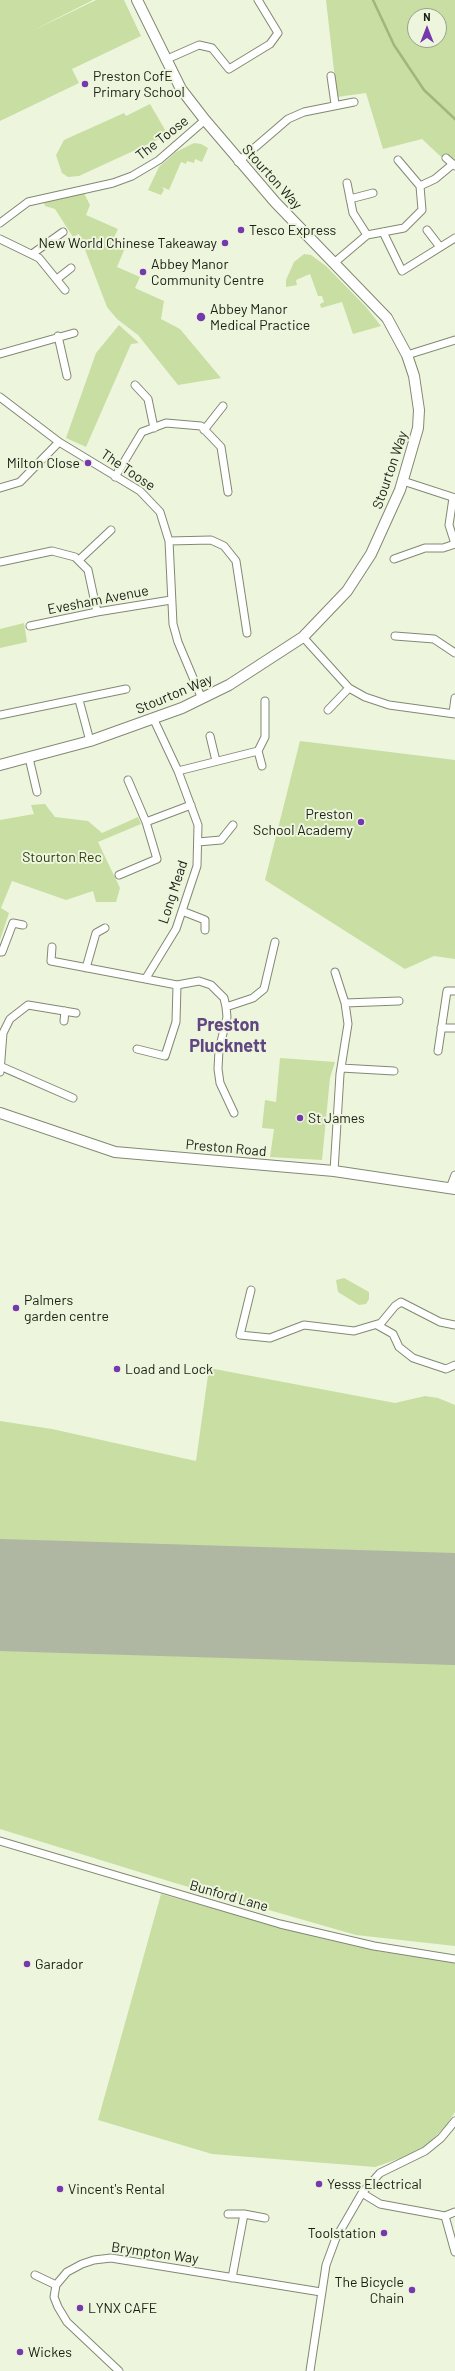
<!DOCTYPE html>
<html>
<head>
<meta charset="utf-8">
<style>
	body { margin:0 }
	#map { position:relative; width:455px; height:2371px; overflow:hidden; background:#edf6dd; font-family:Barlow,sans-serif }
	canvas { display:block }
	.north { position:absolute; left:407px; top:8px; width:40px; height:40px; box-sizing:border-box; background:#edf6dd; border:1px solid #99a08d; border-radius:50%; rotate:0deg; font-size:11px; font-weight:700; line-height:16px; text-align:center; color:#1b1e15 }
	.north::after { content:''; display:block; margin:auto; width:14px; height:18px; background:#7538ad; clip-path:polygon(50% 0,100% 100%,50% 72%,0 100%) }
</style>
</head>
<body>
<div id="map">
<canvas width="455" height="2371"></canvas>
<div class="north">N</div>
</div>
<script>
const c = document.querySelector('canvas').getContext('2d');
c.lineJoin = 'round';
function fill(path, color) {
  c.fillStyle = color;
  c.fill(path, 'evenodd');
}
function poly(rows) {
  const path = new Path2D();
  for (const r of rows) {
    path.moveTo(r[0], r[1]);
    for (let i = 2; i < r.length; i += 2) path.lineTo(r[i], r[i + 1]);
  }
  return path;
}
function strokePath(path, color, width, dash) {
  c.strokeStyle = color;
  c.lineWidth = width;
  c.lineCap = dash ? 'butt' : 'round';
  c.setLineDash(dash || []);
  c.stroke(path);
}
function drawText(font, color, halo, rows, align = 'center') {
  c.font = font + ' Barlow,sans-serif';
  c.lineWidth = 4;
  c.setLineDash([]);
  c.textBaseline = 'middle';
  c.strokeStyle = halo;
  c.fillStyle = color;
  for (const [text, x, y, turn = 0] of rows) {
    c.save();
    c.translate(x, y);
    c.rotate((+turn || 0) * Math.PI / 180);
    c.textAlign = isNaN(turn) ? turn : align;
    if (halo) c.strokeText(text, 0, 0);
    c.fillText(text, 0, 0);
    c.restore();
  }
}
fill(poly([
	[0,0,93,0,30,32,96,0,124,0,141,36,72,69,79,83,0,121],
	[326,0,455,0,455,170,422,139,383,149,366,93,337,97],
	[415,16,439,16,439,40,415,40],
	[150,104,168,135,79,176,68,177,62,173,56,155,64,140,124,113,126,116],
	[194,143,201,144,208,148,202,162,195,159,194,163,187,161,186,164,181,162,169,190,162,187,164,190,161,195,148,190,159,167,176,152],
	[84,193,90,205,86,215,118,229,112,242,125,248,117,267,140,277,135,288,164,301,161,319,180,329,221,378,178,385,138,335,117,319,107,307,79,234,73,237,55,209,45,206,43,200],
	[304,254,311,255,326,266,366,307,381,326,353,334,342,302,321,308,320,304,324,302,322,296,318,296,310,274,296,280,297,285,286,287,286,280,294,262],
	[119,325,139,343,131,344,86,447,66,438,96,353],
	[24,623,27,642,0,648,0,629],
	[300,741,455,760,455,959,434,956,405,969,265,880],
	[45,804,55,817,88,821,102,833,138,817,141,824,98,842,120,888,116,902,96,902,93,891,66,900,12,881,1,908,9,913,0,940,0,820,34,814,31,805],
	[280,1058,335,1062,330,1078,322,1160,270,1157,274,1129,262,1128,265,1100,276,1102],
	[344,1278,369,1292,369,1299,366,1304,359,1305,338,1292,336,1280],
	[209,1368,395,1403,425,1396,438,1398,455,1405,455,1946,356,1935,175,1883,0,1829,0,1421,52,1429,196,1461],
	[161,1894,320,1938,383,1952,455,1961,455,2112,446,2126,421,2151,375,2167,212,2154,98,2120]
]), '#c8dea3');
strokePath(poly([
	[373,0,394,45,424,90,455,119]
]), '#a1b77a', 2.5);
strokePath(poly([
	[0,1567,66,1569,64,1625,0,1623],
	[455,1581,66,1569,64,1625,455,1637]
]), '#afb6a2', 56);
const street = poly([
	[165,60,199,45,212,48,229,69,270,44,278,33,258,0],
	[331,76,335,104],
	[446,158,455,166],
	[238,162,288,119,304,112,354,102],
	[347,183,353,213,367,235],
	[420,186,435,179,453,164],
	[350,199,373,193],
	[0,223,28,202,113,183,132,176,159,160,205,120],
	[427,230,440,247],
	[383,232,402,271,455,238],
	[0,239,39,258,65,290],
	[32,254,63,232],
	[334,263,367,235,404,228,422,210,420,186,398,160],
	[57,279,71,268],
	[58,336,67,376],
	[0,354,74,333],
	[407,355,455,340],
	[135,385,148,399,154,428],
	[0,397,59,442,140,491,160,512,169,541,173,624,178,642,202,699],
	[204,430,223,406],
	[115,477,142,432,166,423,201,426,221,447,228,492],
	[403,481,455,498],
	[0,488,20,482,59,442],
	[453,498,449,525,455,544],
	[169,541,211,540,224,546,236,561,247,633],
	[394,559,425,548,443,548,455,544],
	[79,560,111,530],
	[0,562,52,551,75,557,88,570,97,612],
	[30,626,97,612,171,600],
	[395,636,434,639,455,653],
	[303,637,349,688,365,697,389,705,455,714],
	[79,700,90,741],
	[328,710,349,688],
	[453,713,455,698],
	[0,715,126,689],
	[210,736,216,761],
	[258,751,262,766],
	[29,758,37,792],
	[178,771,258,751,265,737,265,701],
	[146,822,191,805],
	[198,842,221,840,233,825],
	[119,875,157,859,146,822,128,780],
	[182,911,205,920,205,930],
	[52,947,51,961,177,985,199,981,211,985,224,998,226,1007,253,998,264,989,275,942],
	[0,952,2,952,13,923,23,925],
	[86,968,96,933,105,928],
	[146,978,176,929,197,866,198,825,178,771,154,720],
	[345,1003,399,1001],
	[226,1007,227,1017,219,1050,218,1069,220,1083,234,1113],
	[64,1021,65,1011],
	[441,1028,455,1028],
	[137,1049,165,1056,176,1022,177,985],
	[438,1051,447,991,455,991],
	[0,1066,73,1098],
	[341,1068,394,1071],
	[0,1072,3,1033,10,1019,28,1005,76,1013],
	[334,1171,340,1074,348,1024,345,1003,335,972],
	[450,1188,455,1175],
	[251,1290,240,1335,270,1338,304,1325,354,1331,381,1323,395,1306,401,1302,440,1322,455,1325],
	[377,1325,393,1334,399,1347,413,1358,446,1369,455,1365],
	[0,1841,280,1924,374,1946,455,1959],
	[362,2193,380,2204,445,2216,455,2212],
	[228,2214,244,2214,265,2218],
	[445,2216,455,2252],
	[35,2275,56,2285],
	[232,2278,244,2214],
	[119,2371,67,2322,58,2307,54,2297,56,2285,67,2272,82,2264,94,2260,111,2258,321,2292],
	[310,2371,326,2265,336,2238,362,2193,380,2173,425,2151,441,2138,455,2121]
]);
const secondary = poly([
	[0,765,90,741,182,708,229,685,303,637,347,591,371,554,400,490,418,428,419,410,414,376,407,355,387,318,275,202,205,120,181,89,137,0],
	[0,1113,115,1152,334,1171,455,1189]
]);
strokePath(street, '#818973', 9);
strokePath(secondary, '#818973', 12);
strokePath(street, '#fff', 7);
strokePath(secondary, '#fff', 10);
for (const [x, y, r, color] of [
	[85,84,4,"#7538ad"],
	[241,230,4,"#7538ad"],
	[225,243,4,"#7538ad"],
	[143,272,4,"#7538ad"],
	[201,317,5,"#7538ad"],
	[88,463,4,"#7538ad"],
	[361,822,4,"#7538ad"],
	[300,1118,4,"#7538ad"],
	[16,1308,4,"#7538ad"],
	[117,1369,4,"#7538ad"],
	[27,1964,4,"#7538ad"],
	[319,2184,4,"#7538ad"],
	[60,2189,4,"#7538ad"],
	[384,2233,4,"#7538ad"],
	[412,2290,4,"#7538ad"],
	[80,2308,4,"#7538ad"],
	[20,2352,4,"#7538ad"]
]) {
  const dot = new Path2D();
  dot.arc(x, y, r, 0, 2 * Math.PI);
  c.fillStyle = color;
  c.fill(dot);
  strokePath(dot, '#edf6dd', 1.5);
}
drawText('14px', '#1b1e15', '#edf6dd', [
	["Preston CofE",93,76],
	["Primary School",93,92],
	["Tesco Express",249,230],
	["New World Chinese Takeaway",217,243,"right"],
	["Abbey Manor",151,264],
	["Community Centre",151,280],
	["Abbey Manor",210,309],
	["Medical Practice",210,325],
	["Milton Close",80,463,"right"],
	["Preston",353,814,"right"],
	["School Academy",353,830,"right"],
	["St James",308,1118],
	["Palmers",24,1300],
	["garden centre",24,1316],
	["Load and Lock",125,1369],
	["Garador",35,1964],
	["Yesss Electrical",327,2184],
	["Vincent's Rental",68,2189],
	["Toolstation",376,2233,"right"],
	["The Bicycle",404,2282,"right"],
	["Chain",404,2298,"right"],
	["LYNX CAFE",88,2308],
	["Wickes",28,2352]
], 'left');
drawText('14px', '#1b1e15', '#edf6dd', [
	["The Toose",162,138,-38],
	["Stourton Way",272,177,48],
	["The Toose",128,470,34],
	["Stourton Way",390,470,-71],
	["Evesham Avenue",98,600,-11],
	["Stourton Way",174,694,-23],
	["Long Mead",173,892,-72],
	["Preston Road",226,1148,5],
	["Bunford Lane",229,1896,16],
	["Brympton Way",155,2253,8]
]);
drawText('14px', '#2e3c0e', '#edf6dd', [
	["Stourton Rec",62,857]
]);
drawText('bold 18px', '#624682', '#edf6dd', [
	["Preston",228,1025],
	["Plucknett",228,1046]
]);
</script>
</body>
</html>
